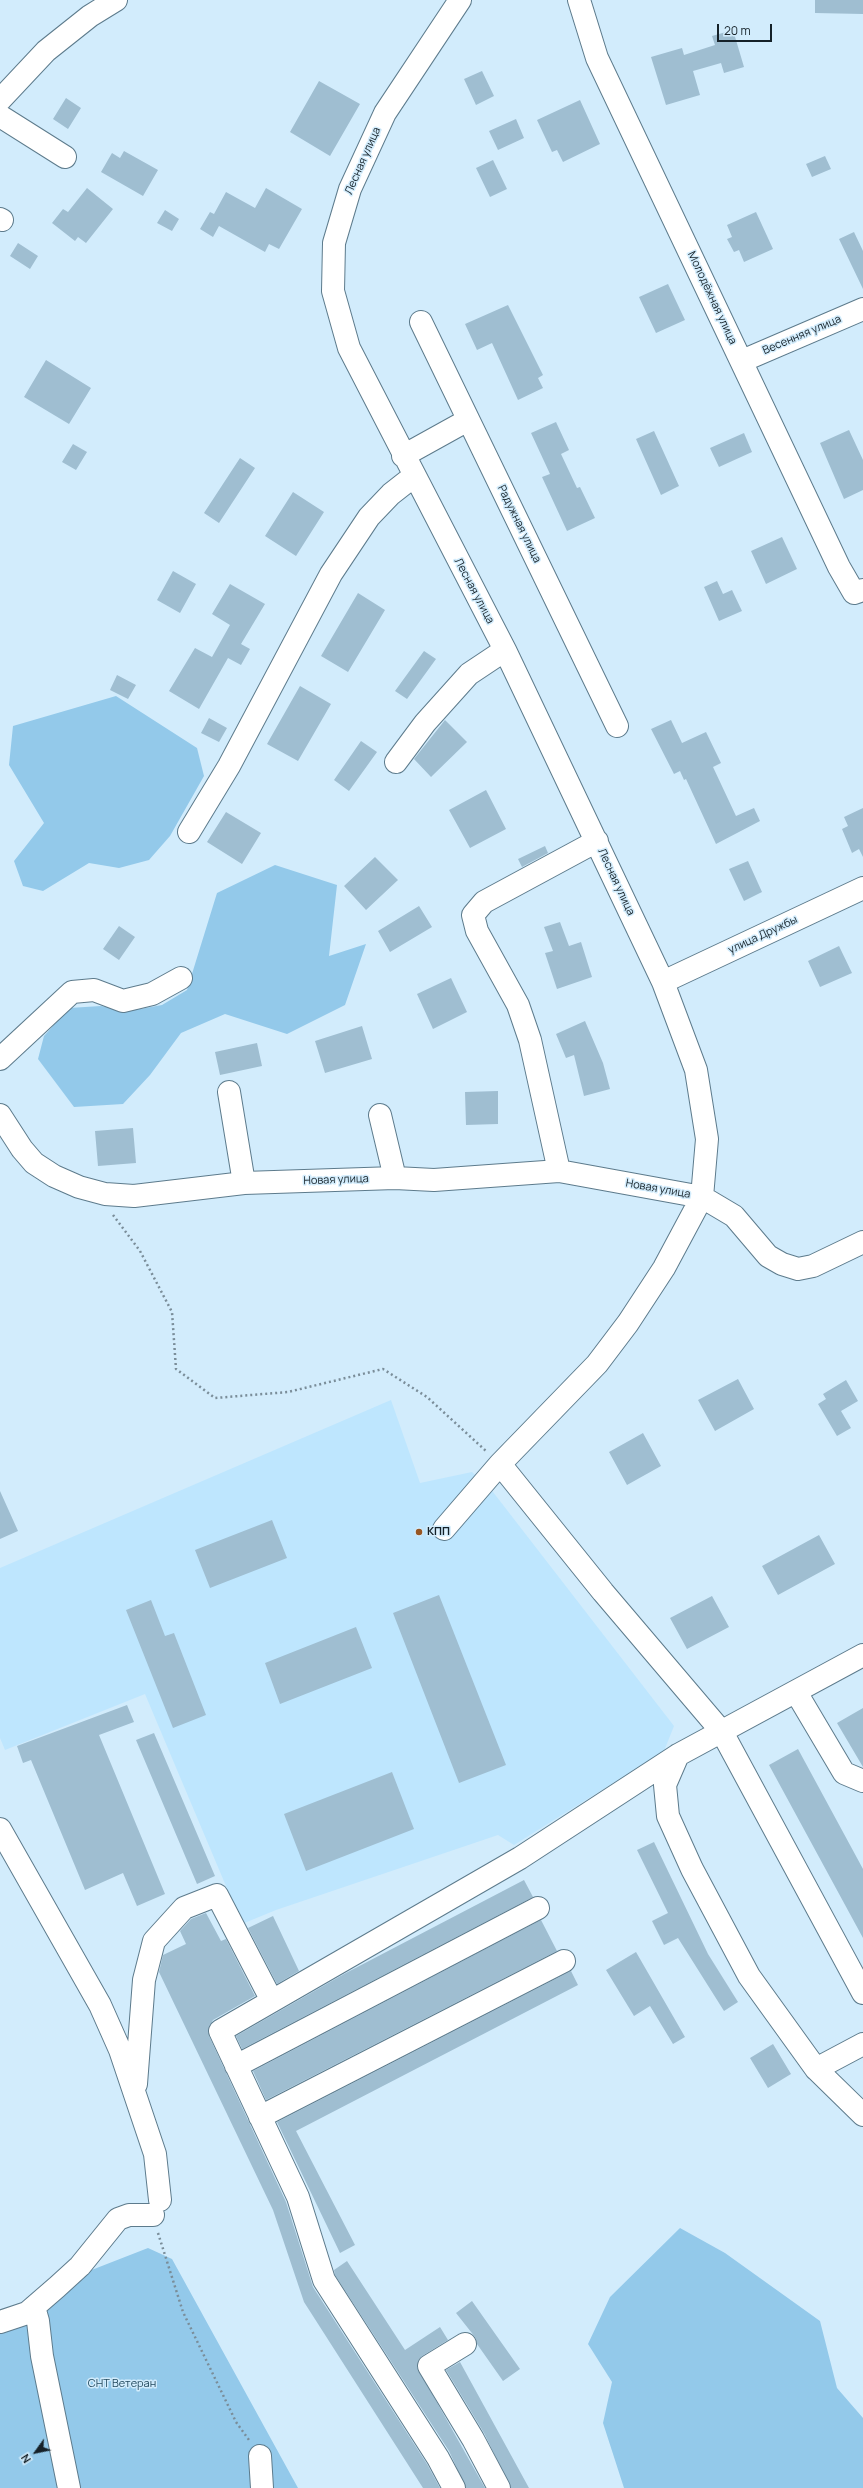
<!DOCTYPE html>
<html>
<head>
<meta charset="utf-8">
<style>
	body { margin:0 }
	#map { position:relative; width:863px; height:2488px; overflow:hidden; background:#d2ecfc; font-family:Manrope,sans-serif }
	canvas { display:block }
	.north { position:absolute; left:16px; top:2432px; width:40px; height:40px; -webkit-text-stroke:3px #d2ecfc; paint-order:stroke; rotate:237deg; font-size:11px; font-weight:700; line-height:16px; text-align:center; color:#152128 }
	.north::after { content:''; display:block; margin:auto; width:14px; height:18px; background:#152128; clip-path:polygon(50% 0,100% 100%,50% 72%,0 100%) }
	.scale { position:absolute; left:717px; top:24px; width:55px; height:18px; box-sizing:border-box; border:2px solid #152128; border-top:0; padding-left:5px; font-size:12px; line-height:14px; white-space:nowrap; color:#152128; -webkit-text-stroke:3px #d2ecfc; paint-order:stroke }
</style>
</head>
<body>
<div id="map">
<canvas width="863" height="2488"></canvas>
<div class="north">N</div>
<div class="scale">20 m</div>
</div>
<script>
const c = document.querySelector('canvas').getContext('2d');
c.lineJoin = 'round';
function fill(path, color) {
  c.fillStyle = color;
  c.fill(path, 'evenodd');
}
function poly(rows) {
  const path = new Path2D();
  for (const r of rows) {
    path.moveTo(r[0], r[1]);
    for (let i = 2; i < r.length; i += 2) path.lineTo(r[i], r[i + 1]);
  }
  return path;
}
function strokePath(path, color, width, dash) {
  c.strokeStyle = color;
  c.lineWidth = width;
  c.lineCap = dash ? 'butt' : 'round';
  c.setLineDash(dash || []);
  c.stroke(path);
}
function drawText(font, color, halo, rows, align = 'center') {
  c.font = font + ' Manrope,sans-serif';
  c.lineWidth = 3;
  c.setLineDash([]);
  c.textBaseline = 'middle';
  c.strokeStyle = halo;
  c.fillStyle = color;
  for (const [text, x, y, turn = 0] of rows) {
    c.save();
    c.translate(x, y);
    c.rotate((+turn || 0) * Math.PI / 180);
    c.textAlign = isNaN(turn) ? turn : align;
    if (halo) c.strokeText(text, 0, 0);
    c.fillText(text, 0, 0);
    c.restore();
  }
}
fill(poly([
	[391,1400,420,1483,472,1472,493,1492,674,1726,664,1751,514,1845,498,1835,276,1910,242,1924,145,1694,5,1750,0,1738,0,1568]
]), '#bee6fe');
fill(poly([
	[116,696,197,748,204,776,170,836,149,860,119,868,89,863,43,891,23,886,14,861,44,823,9,765,13,726],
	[275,865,337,885,329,956,366,944,345,1005,287,1034,225,1014,181,1033,150,1075,123,1104,74,1107,38,1059,44,1036,69,1008,101,1006,129,1011,162,1005,187,990,217,893],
	[680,2228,725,2253,820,2321,837,2388,863,2418,863,2488,624,2488,603,2423,612,2382,588,2344,610,2297],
	[148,2248,172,2259,298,2488,0,2488,0,2333,38,2321,60,2292,89,2271]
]), '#93c9ea');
fill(poly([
	[815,0,863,0,863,14,815,13],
	[733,30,744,67,724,73,721,63,693,71,700,95,666,105,651,57,682,48,684,55,715,45,712,36],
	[482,71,494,96,476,105,464,79],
	[319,81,360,104,330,156,290,132],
	[66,98,81,108,68,129,53,119],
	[580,100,600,144,563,162,557,150,552,152,537,120],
	[516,119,524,138,498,150,489,131],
	[124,151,158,170,143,196,101,172,112,153,120,158],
	[825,156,831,169,812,177,806,164],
	[493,160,507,189,490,197,476,168],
	[87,188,113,209,86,243,78,237,75,241,52,223,63,209,68,212],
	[266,188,302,209,279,249,269,244,265,252,219,226,213,237,200,229,210,212,214,214,226,192,255,208],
	[165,210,179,219,172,231,157,223],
	[756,212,773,249,744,262,739,250,734,252,727,239,732,237,727,225],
	[854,232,863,251,863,289,839,239],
	[18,243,38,256,30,269,10,256],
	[668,284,685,320,656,333,639,297],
	[508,305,543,375,538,378,543,388,518,400,492,343,477,350,465,324],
	[46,360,91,388,69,424,24,397],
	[556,422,569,450,561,454,577,488,580,487,595,518,567,531,542,477,550,474,531,433],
	[849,430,863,460,863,490,844,499,820,443],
	[654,431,679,486,661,495,636,439],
	[744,433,752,452,719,467,710,448],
	[73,444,87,452,76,470,62,462],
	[240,458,255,468,219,523,204,513],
	[293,492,324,512,296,556,265,536],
	[782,537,797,569,766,584,751,551],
	[173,571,196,584,180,613,157,600],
	[717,581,723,594,732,590,742,611,719,621,704,587],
	[230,584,265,604,241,644,250,649,241,665,228,658,199,709,169,691,195,648,212,657,230,625,212,614],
	[358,593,385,610,348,672,321,656],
	[424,651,436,659,407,699,395,691],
	[117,675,136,685,128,699,110,690],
	[300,686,331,704,298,761,267,744],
	[209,718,227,728,219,742,201,733],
	[445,720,467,742,431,777,414,759],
	[671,720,682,743,706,732,721,763,713,767,736,816,754,808,760,821,716,844,686,779,684,780,680,771,674,774,651,729],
	[361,741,377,752,349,791,334,780],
	[486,790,506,829,470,848,449,810],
	[863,808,863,857,859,849,852,853,842,829,848,826,844,817],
	[226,812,261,833,242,864,207,842],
	[545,846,548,853,522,867,518,859],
	[375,857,398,880,366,910,344,886],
	[748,861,762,892,744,901,729,869],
	[419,906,432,927,390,952,378,931],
	[560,922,569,946,581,942,592,977,557,989,545,953,553,951,544,927],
	[119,926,135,937,119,960,103,949],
	[839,946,852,973,820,987,808,961],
	[451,978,467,1012,433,1029,417,994],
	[585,1021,603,1063,610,1089,584,1096,574,1055,566,1058,556,1034],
	[362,1026,372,1059,325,1073,315,1041],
	[257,1043,262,1066,220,1075,215,1052],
	[498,1091,498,1124,466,1125,465,1092],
	[133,1128,136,1163,98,1166,95,1131],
	[738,1379,754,1409,715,1431,698,1400],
	[846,1380,858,1401,841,1411,851,1428,837,1436,818,1404,826,1399,823,1394],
	[643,1433,661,1466,627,1485,609,1452],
	[0,1491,18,1531,0,1539],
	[272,1520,287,1558,210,1588,195,1550],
	[819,1535,835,1564,778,1595,762,1566],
	[439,1595,506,1765,459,1783,393,1613],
	[712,1596,729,1627,687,1649,670,1618],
	[151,1600,165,1636,174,1633,206,1715,173,1728,126,1610],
	[356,1627,372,1668,280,1704,265,1663],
	[127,1705,134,1722,99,1735,165,1894,137,1906,123,1873,85,1890,31,1760,23,1763,17,1746],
	[863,1708,863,1767,837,1723],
	[154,1733,215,1876,197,1884,136,1740],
	[798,1749,863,1869,863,1938,769,1765],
	[392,1772,414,1829,306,1871,284,1814],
	[654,1842,708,1954,738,2002,724,2011,678,1938,664,1945,652,1921,668,1913,637,1850],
	[524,1880,533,1897,242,2049,236,2036,344,1974],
	[206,1913,221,1941,226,1939,255,1996,213,2020,208,2030,209,2036,286,2202,313,2287,427,2464,440,2488,423,2488,304,2302,273,2210,159,1972,163,1955,186,1944,180,1931,191,1919],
	[273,1916,299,1971,277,1984,248,1928],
	[541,1920,557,1951,266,2100,253,2071],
	[636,1952,685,2037,673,2044,650,2006,634,2016,606,1970],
	[571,1971,578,1985,296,2131,355,2245,340,2253,277,2122],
	[773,2044,791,2074,768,2088,750,2058],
	[347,2261,405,2350,440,2327,448,2340,422,2356,417,2367,485,2488,466,2488,449,2451,335,2275,334,2270],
	[472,2301,520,2369,503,2381,477,2344,475,2337,456,2313],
	[460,2362,529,2488,511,2488,484,2433,446,2370]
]), '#9fbed1');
const minor = poly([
	[579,0,597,58,839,567,854,593,863,590],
	[0,100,46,51,90,16,116,0],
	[0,116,65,157],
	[0,219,2,220],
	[421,322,617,726],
	[742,361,863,309],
	[403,456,468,420],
	[396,762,425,723,469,674,505,650],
	[189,832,229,766,331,574,369,517,391,494,414,476],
	[663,982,863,888],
	[0,1059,72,992,94,990,123,1001,152,994,181,978],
	[229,1092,244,1183],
	[0,1115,22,1149,34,1163,54,1176,79,1187,105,1194,134,1196,244,1183,395,1178,434,1180,559,1171,702,1197,734,1216,768,1256,782,1264,798,1269,813,1266,863,1242],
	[380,1115,395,1178],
	[559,1171,530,1040,518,1005,477,931,473,915,484,902,597,841],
	[500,1464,603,1592,722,1732,863,1993],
	[444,1529,500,1464,597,1364,628,1323,664,1268,702,1197,707,1139,696,1070,663,982,505,650,349,348,333,291,334,243,350,189,385,113,460,0],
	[796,1692,844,1773,863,1781],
	[678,1755,665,1785,668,1816,692,1869,749,1976,816,2069,863,2115],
	[0,1829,100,2005,120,2050,155,2154,160,2200],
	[236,2066,538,1908],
	[816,2069,863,2044],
	[136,2084,144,1980,154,1941,184,1908,217,1895,272,2001],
	[260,2117,564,1961],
	[34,2307,38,2321,42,2356,69,2488],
	[0,2322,27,2313,57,2287,80,2266,118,2219,129,2215,153,2215],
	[465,2344,429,2366,473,2439,499,2488],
	[260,2456,262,2488],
	[454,2488,438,2458,324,2280,298,2197,220,2031,520,1858,678,1755,863,1655]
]);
strokePath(minor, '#5d7b8c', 24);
strokePath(poly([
	[113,1215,140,1251,172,1312,176,1369,215,1398,288,1392,383,1369,427,1397,486,1451],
	[158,2233,183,2312,236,2422,249,2440]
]), '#7a8d99', 2.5, [2, 3]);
strokePath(minor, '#fff', 22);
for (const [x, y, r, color] of [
	[419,1532,4,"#975623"]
]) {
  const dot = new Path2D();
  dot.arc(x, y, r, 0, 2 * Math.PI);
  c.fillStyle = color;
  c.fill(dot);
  strokePath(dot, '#d2ecfc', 1.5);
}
drawText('11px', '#152128', '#d2ecfc', [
	["Лесная улица",363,161,-66],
	["Молодёжная улица",712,298,65],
	["Весенняя улица",802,335,-23],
	["Радужная улица",519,524,64],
	["Лесная улица",474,591,62],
	["Лесная улица",616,882,65],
	["улица Дружбы",763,935,-25],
	["Новая улица",336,1180,-2],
	["Новая улица",658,1189,10]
]);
drawText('bold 11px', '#152128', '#d2ecfc', [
	["КПП",427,1532]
], 'left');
drawText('11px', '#234a5f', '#d2ecfc', [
	["СНТ Ветеран",122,2384]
]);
</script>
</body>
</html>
